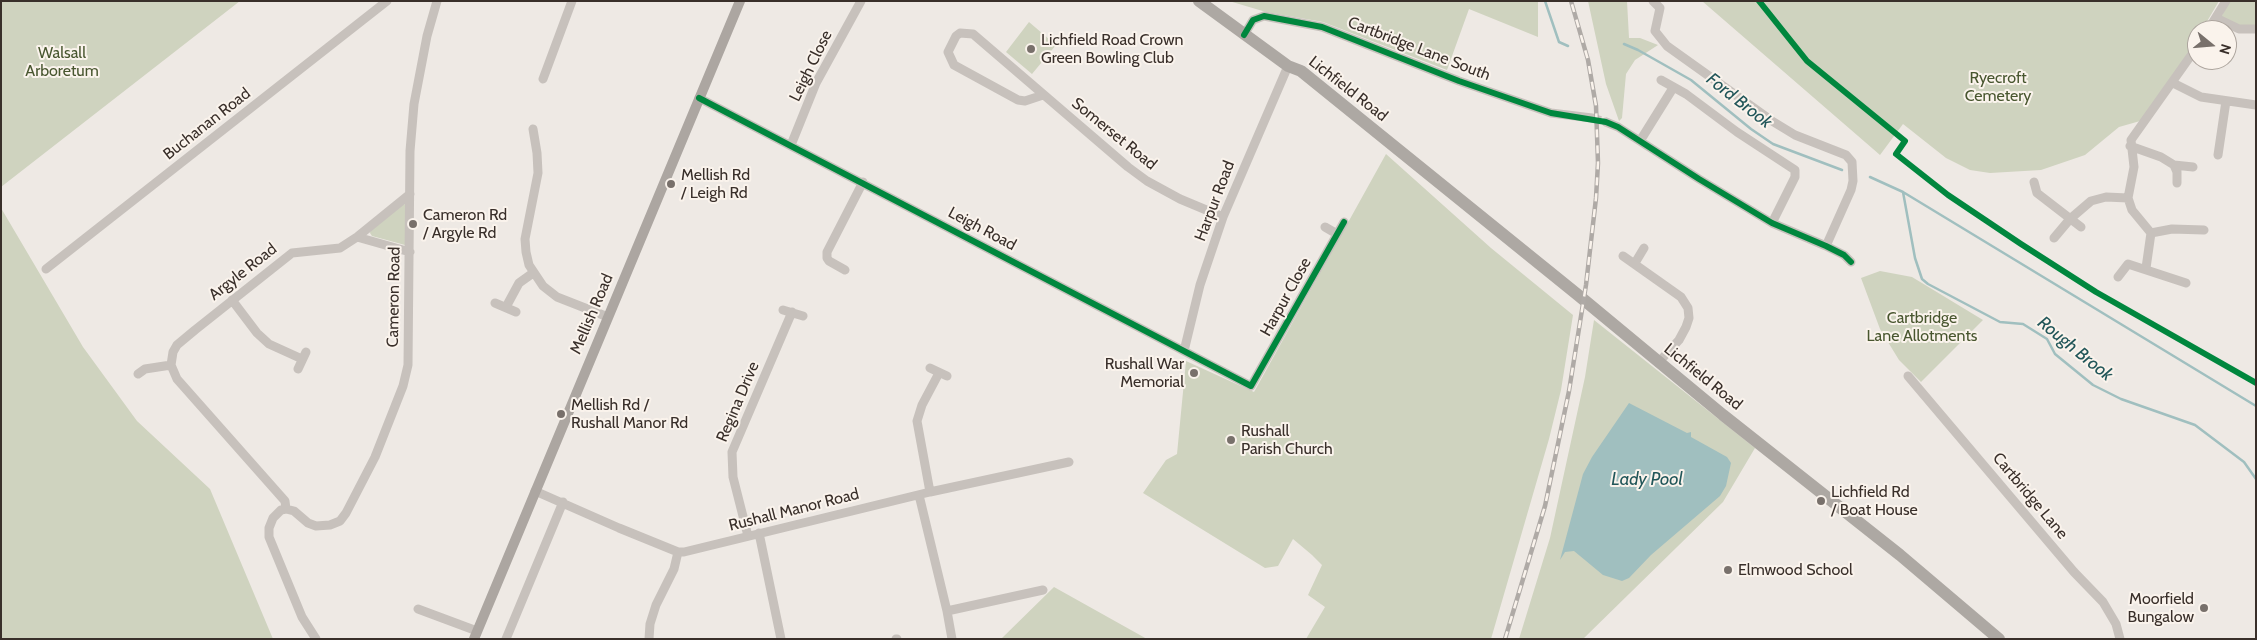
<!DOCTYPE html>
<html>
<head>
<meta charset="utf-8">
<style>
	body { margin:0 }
	#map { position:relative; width:2257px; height:640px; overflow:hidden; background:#eee9e4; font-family:Cabin,sans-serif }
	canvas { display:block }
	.frame { position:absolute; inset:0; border:2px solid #392f2a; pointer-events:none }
	.north { position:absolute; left:2187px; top:20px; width:50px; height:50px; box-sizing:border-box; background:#faf3ec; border:1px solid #ada59e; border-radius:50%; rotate:107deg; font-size:14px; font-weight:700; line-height:20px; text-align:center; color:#392f2a }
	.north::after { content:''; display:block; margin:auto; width:18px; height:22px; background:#78706b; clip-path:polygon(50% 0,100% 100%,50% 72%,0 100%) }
</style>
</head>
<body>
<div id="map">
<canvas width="2257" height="640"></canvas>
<div class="frame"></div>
<div class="north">N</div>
</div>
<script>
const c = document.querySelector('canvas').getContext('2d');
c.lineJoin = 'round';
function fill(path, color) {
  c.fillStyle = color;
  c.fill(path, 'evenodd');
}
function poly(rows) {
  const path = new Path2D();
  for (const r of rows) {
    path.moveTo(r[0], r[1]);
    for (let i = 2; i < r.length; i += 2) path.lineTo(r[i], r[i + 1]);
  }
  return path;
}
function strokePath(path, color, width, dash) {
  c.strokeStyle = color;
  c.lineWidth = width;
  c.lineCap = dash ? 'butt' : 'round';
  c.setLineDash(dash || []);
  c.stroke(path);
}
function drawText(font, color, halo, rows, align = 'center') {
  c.font = font + ' Cabin,sans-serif';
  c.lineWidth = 4;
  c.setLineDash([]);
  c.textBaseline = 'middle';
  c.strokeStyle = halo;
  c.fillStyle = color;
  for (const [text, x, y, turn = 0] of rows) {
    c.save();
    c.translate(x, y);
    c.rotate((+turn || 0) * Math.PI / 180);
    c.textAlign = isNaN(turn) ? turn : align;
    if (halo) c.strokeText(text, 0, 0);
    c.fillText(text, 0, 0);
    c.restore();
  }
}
fill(poly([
	[1,1,240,1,1,187],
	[1229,1,1538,1,1538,37,1469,9,1447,70,1323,22,1266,12],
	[1588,1,1627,1,1629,38,1640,38,1658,45,1635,60,1626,74,1622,118,1619,121,1606,84],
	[1702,1,2219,1,2202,30,2197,30,2197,38,2186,57,2140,121,2119,127,2085,155,2041,170,1990,173,1970,170,1946,158,1903,124,1880,155],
	[2230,1,2256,1,2256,26,2239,27,2221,17],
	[1029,22,1056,45,1032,74,1006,52],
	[1386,154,1491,248,1573,315,1561,390,1549,439,1491,639,1306,639,1325,607,1308,595,1322,565,1312,555,1293,539,1278,566,1265,568,1143,493,1166,460,1177,454,1186,361,1254,392],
	[405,204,407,207,405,245,372,236,370,233,371,228,401,205],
	[1,208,83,347,137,421,210,489,273,639,1,639],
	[1880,271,1912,277,1983,320,1921,382,1899,360,1880,329,1861,278],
	[1594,320,1755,448,1723,502,1583,639,1519,639,1550,538,1585,377],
	[1054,587,1147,639,1001,639]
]), '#cfd3bf');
fill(poly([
	[1629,403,1687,433,1691,432,1691,437,1727,457,1731,463,1726,486,1720,496,1651,555,1629,578,1622,581,1603,575,1574,551,1565,552,1560,560,1583,474,1592,457]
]), '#a0bfbf');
strokePath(poly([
	[1545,1,1559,42,1568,46],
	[1624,44,1638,50,1691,80,1751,129,1773,144,1842,170],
	[1870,177,1903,192,2256,406],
	[1903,192,1915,258,1922,279,1928,284,2000,322,2023,324,2047,339,2055,354,2093,385,2121,399,2195,425,2244,462,2256,479]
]), '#a0bfbf', 2.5);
strokePath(poly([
	[1592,118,1606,122]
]), '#cac4bf', 9, [9, 4.5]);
strokePath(poly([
	[1653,1,1660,8,1655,31,1667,46,1772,121,1795,135,1846,155,1852,162,1853,181,1851,190,1826,246],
	[2216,18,2239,29,2256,29],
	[2208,30,2226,1],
	[1244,35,1253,20,1264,16,1322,27,1459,81,1551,113,1592,118],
	[543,79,572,1],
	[1661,80,1686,94,1737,132,1795,170,1795,177,1772,223],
	[2173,83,2201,97,2256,105],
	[1043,95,1025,101,1018,100,954,65,948,52,956,36,960,33,973,34,1128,167,1147,181,1180,199,1223,217],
	[699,98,1251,386,1344,222],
	[1606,122,1618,127,1699,179,1772,223,1826,246,1844,255,1851,262],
	[533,129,537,153,538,173,525,239,526,252,529,265,543,286,557,297,608,317],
	[1640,141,1673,88],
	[791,145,816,83,861,1],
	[2130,146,2161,157,2174,165,2177,172,2177,183],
	[2218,155,2226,101],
	[2174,165,2193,167],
	[2034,182,2037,193,2081,227],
	[1325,227,1337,234],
	[2151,233,2172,229,2204,230],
	[357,237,410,252],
	[2054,238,2070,219,2091,201,2106,197,2128,198],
	[1623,256,1681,297,1688,308,1689,318,1686,327,1679,340,1658,363],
	[1635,263,1644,248],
	[2146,268,2151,233,2132,210,2128,198,2134,167,2131,140,2197,47],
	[46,269,387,1],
	[845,270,829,261,827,258,827,252,863,182],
	[2118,277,2128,264,2186,283],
	[232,300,257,333,269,344,302,359],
	[495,303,516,312],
	[506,307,519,283,533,273],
	[783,310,803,316],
	[1184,351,1200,285,1223,217,1288,66],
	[930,368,947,376],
	[298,369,306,352],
	[138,374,145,369,171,365],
	[1908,376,2074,572,2103,602,2116,624,2120,639],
	[535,491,619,528,678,552,684,552,930,492,1069,462],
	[930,492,917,421,922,405,939,373],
	[919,495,947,611,952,639],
	[286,509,294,511,308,523,316,526,330,525,340,521,346,513,375,457,403,386,408,365,410,151,414,104,427,36,437,1],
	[286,509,285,501,177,379,171,365,173,352,177,345,195,330,292,253,340,248,357,237,410,194],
	[286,509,281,510,273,518,269,528,269,537,302,617,316,639],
	[759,533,781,639],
	[748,536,733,477,732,452,792,312],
	[418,609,477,631],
	[947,611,1043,590],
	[506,639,563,502],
	[649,639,650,624,656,605,674,569,678,552],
	[896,639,897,639]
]), '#c7c1bc', 9);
strokePath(poly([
	[474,639,740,1]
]), '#aca6a1', 10);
strokePath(poly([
	[1199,1,1288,66,1301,71,1578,295,1723,415,1900,555,1999,639]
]), '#ada8a3', 12);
const rail = poly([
	[1505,639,1545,506,1569,391,1586,285,1596,198,1598,163,1596,106,1588,60,1571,1]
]);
strokePath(rail, '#afaaa6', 4.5);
strokePath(rail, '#faf3ec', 2.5, [8]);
strokePath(poly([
	[1759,1,1807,61,1905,141,1896,154,1948,195,2021,244,2096,292,2256,383],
	[1244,35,1253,20,1264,16,1322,27,1459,81,1551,113,1606,122,1618,127,1699,179,1772,223,1826,246,1844,255,1851,262],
	[699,98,1251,386,1344,222]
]), '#00873e', 6);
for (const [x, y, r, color] of [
	[1031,49,5,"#78706b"],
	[671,184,5,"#78706b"],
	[413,224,5,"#78706b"],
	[1194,373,5,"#78706b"],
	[561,414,5,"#78706b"],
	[1231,440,5,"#78706b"],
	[1821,501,5,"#78706b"],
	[1728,570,5,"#78706b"],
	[2204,608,5,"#78706b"]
]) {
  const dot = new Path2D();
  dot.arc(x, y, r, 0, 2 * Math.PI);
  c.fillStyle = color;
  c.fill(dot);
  strokePath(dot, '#faf3ec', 2);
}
drawText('16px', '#392f2a', '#faf3ec', [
	["Lichfield Road Crown",1041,40],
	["Green Bowling Club",1041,58],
	["Mellish Rd",681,175],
	["/ Leigh Rd",681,193],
	["Cameron Rd",423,215],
	["/ Argyle Rd",423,233],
	["Rushall War",1184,364,"right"],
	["Memorial",1184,382,"right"],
	["Mellish Rd /",571,405],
	["Rushall Manor Rd",571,423],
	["Rushall",1241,431],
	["Parish Church",1241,449],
	["Lichfield Rd",1831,492],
	["/ Boat House",1831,510],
	["Elmwood School",1738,570],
	["Moorfield",2194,599,"right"],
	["Bungalow",2194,617,"right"]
], 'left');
drawText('16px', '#392f2a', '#faf3ec', [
	["Cartbridge Lane South",1419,49,21],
	["Leigh Close",811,66,-64],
	["Lichfield Road",1348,89,38],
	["Buchanan Road",207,124,-38],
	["Somerset Road",1114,134,39],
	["Harpur Road",1215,201,-69],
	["Leigh Road",982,229,28],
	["Argyle Road",243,272,-38],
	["Cameron Road",394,297,-89],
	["Harpur Close",1286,297,-61],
	["Mellish Road",592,314,-67],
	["Lichfield Road",1703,377,39],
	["Regina Drive",738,402,-67],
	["Cartbridge Lane",2030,496,50],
	["Rushall Manor Road",794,510,-14]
]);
drawText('16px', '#48562f', '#faf3ec', [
	["Walsall",62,53],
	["Arboretum",62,71],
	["Ryecroft",1998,78],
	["Cemetery",1998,96],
	["Cartbridge",1922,318],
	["Lane Allotments",1922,336]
]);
drawText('italic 18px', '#215659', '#faf3ec', [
	["Ford Brook",1739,101,38],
	["Rough Brook",2075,349,39],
	["Lady Pool",1647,480]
]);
</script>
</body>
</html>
